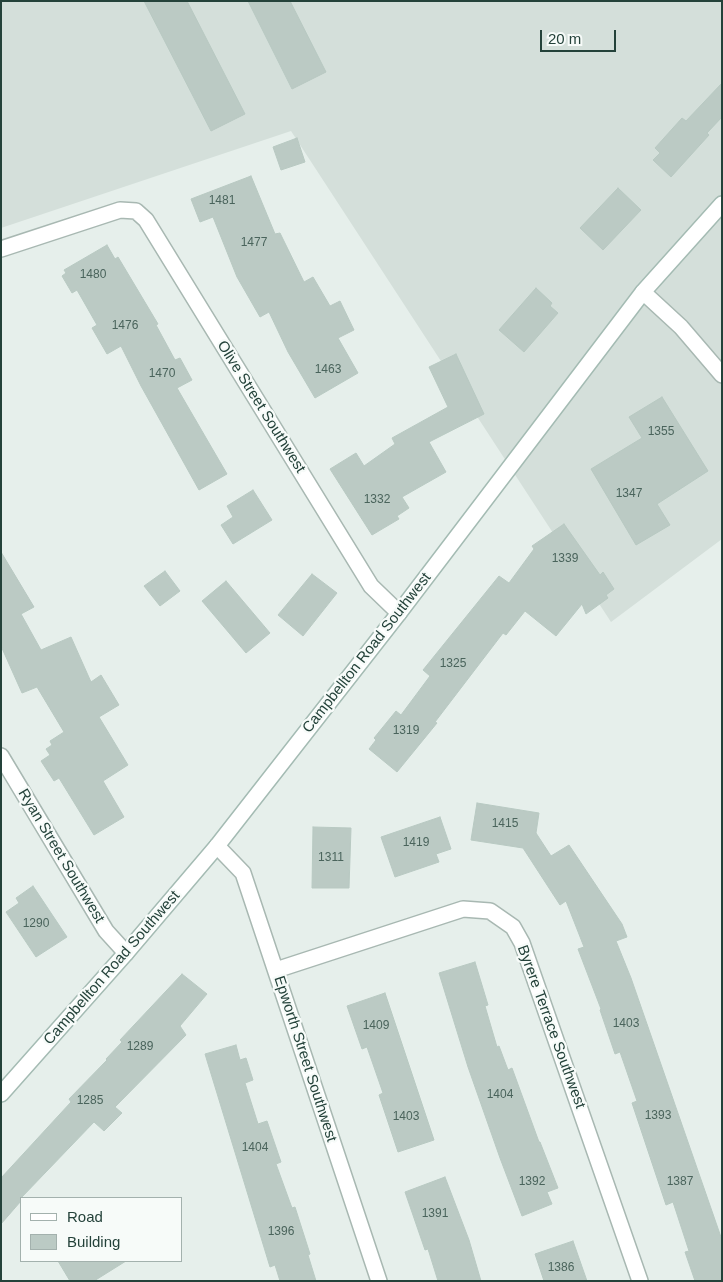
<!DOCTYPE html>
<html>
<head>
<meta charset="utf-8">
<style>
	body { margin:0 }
	#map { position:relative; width:723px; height:1282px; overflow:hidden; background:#e6efeb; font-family:Helvetica,sans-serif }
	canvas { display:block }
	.frame { position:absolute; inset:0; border:2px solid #24423a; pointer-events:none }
	.legend { position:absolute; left:20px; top:1197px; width:162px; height:65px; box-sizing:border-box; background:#f7fbf9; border:1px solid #a3b1ad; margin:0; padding:6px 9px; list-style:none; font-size:15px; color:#24423a }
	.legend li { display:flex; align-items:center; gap:10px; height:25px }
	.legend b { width:25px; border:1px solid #a3b1ad }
	.scale { position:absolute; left:540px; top:30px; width:76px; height:22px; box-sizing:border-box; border:2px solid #24423a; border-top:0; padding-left:6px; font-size:15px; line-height:18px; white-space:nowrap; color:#24423a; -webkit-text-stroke:4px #f7fbf9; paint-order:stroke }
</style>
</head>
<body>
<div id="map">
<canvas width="723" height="1282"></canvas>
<div class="frame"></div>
<ul class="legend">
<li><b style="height:6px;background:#fff"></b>Road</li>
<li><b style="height:14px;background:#bbcac4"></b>Building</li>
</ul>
<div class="scale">20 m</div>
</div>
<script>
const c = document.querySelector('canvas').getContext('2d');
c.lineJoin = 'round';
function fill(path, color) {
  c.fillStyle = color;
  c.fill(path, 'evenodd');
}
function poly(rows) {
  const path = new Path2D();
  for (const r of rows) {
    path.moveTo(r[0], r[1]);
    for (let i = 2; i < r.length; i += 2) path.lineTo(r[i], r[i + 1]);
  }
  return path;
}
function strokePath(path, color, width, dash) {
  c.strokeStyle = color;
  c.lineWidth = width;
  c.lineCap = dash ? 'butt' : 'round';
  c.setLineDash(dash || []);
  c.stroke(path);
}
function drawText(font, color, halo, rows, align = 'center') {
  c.font = font + ' Helvetica,sans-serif';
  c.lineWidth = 4.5;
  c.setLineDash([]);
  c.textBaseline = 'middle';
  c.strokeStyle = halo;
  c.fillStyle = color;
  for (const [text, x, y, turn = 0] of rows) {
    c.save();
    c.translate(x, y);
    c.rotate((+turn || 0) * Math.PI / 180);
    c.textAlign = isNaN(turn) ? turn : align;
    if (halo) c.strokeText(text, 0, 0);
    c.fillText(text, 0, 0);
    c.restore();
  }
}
fill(poly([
	[1,1,722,1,722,539,611,622,291,131,1,228]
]), '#d4dfda');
const building = poly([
	[144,1,187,1,245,114,211,131,144,1],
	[248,1,290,1,326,72,292,89,248,1],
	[722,83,722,117,707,133,709,135,671,177,653,160,660,153,655,148,682,118,686,121,722,83],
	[297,138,305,162,281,170,273,147,297,138],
	[251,176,275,234,280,233,304,282,313,277,330,306,340,301,354,330,338,338,358,373,315,398,288,352,269,312,260,317,237,277,213,217,200,222,191,199,251,176],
	[618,188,641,210,603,250,580,228,618,188],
	[107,245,115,259,118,257,158,324,156,325,175,360,180,358,192,380,177,388,227,474,199,490,141,386,121,346,107,354,92,328,97,325,77,290,72,293,62,276,66,273,64,270,107,245],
	[536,288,552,303,550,306,558,313,524,352,499,330,536,288],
	[456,354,484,414,429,442,446,472,402,497,409,508,397,516,399,519,372,535,330,469,356,453,364,466,395,444,392,438,448,407,429,367,456,354],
	[662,397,708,471,657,504,670,525,636,545,591,469,642,438,629,417,662,397],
	[253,490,272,520,233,544,221,525,233,517,227,506,253,490],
	[564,524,600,575,603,572,614,589,606,595,608,598,586,614,582,604,556,636,525,611,506,635,503,633,435,722,437,723,397,772,369,749,376,740,374,738,396,711,401,715,430,676,423,670,499,576,509,583,534,549,532,546,564,524],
	[1,552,34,607,21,614,41,650,71,637,91,682,101,675,119,705,99,717,128,765,103,781,124,817,94,835,59,778,54,781,41,761,50,755,46,749,52,745,50,741,64,732,37,687,22,693,1,646,1,552],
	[165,571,180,591,160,606,144,586,165,571],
	[312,574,337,593,303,636,278,615,312,574],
	[226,581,270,633,246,653,202,601,226,581],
	[477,803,539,813,536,833,551,856,569,845,622,924,627,937,616,941,631,978,722,1240,722,1281,695,1281,685,1252,689,1251,673,1202,666,1205,632,1103,637,1101,620,1052,615,1054,600,1010,601,1009,578,949,584,947,566,901,560,905,523,848,471,840,477,803],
	[440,817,451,849,436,854,439,862,395,877,381,837,440,817],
	[313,827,351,828,349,888,312,888,313,827],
	[33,886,67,937,36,957,6,912,19,903,16,898,33,886],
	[475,962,488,1005,485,1006,497,1047,499,1046,508,1070,512,1068,539,1142,540,1142,558,1188,547,1192,552,1204,522,1216,500,1158,468,1067,439,973,475,962],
	[182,974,207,994,180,1026,186,1035,115,1107,122,1113,104,1131,94,1122,21,1198,21,1201,1,1224,1,1178,71,1102,69,1099,107,1060,106,1059,122,1042,120,1040,182,974],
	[385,993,434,1140,398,1152,379,1095,383,1093,367,1047,362,1049,347,1006,385,993],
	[236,1045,240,1060,246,1058,253,1080,245,1083,258,1124,267,1121,281,1162,276,1164,292,1208,295,1207,310,1254,308,1255,316,1281,280,1281,275,1265,270,1267,205,1054,236,1045],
	[445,1177,469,1240,481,1281,438,1281,428,1249,425,1250,405,1192,445,1177],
	[573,1241,587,1281,544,1281,535,1254,573,1241],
	[58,1261,126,1261,94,1281,70,1281,58,1261]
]);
fill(building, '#bbcac4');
strokePath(building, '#b8c9c2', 1);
const street = poly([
	[1,249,120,210,136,211,146,220,371,586,399,613],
	[643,292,681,327,722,375],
	[1,756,106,931,126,953],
	[217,846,243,873,379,1281],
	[276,970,463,909,490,911,513,927,522,943,640,1281]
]);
const secondary = poly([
	[1,1094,126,953,217,846,399,613,643,292,722,204]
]);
strokePath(street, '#a8b8b2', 18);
strokePath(secondary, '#a4bbb3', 18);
strokePath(street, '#fff', 15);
strokePath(secondary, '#fff', 15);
drawText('12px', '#4a645c', null, [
	["1481",222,201],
	["1477",254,243],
	["1480",93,275],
	["1476",125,326],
	["1463",328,370],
	["1470",162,374],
	["1355",661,432],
	["1347",629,494],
	["1332",377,500],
	["1339",565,559],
	["1325",453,664],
	["1319",406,731],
	["1415",505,824],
	["1419",416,843],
	["1311",331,858],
	["1290",36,924],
	["1403",626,1024],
	["1409",376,1026],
	["1289",140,1047],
	["1404",500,1095],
	["1285",90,1101],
	["1393",658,1116],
	["1403",406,1117],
	["1404",255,1148],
	["1392",532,1182],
	["1387",680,1182],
	["1391",435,1214],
	["1396",281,1232],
	["1386",561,1268]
]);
drawText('15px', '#24423a', '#f7fbf9', [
	["Olive Street Southwest",261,407,58],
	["Campbellton Road Southwest",367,653,-52],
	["Ryan Street Southwest",61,856,59],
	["Campbellton Road Southwest",112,968,-49],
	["Byrere Terrace Southwest",551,1027,70],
	["Epworth Street Southwest",305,1059,72]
]);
</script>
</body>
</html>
